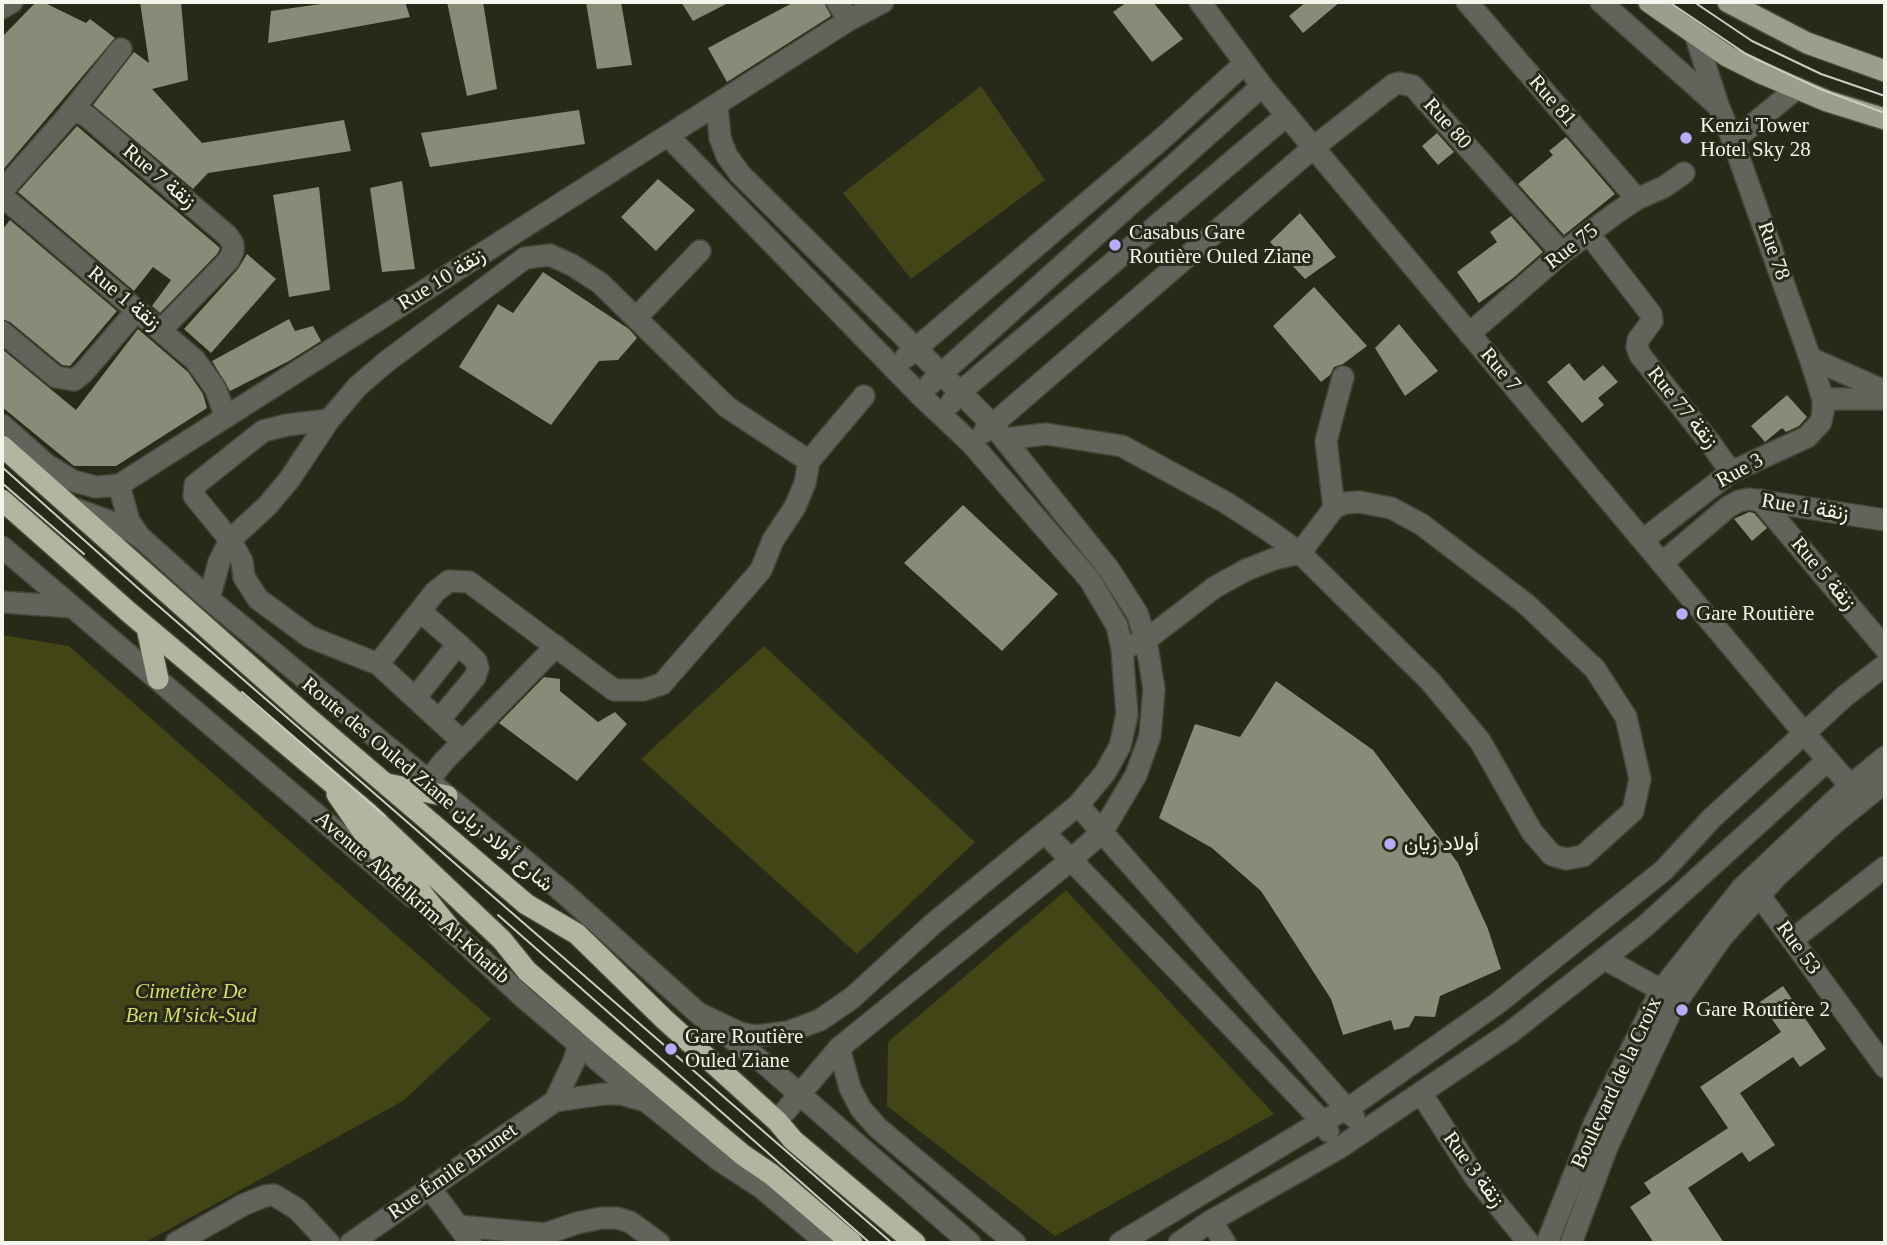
<!DOCTYPE html>
<html>
<head>
<meta charset="utf-8">
<style>
	body { margin:0 }
	#map { position:relative; width:1887px; height:1245px; overflow:hidden; background:#272919; font-family:"Times New Roman",serif }
	canvas { display:block }
	.frame { position:absolute; inset:0; border:4px solid #f4f6eb; pointer-events:none }
</style>
</head>
<body>
<div id="map">
<canvas width="1887" height="1245"></canvas>
<div class="frame"></div>
</div>
<script>
const c = document.querySelector('canvas').getContext('2d');
c.lineJoin = 'round';
function fill(path, color) {
  c.fillStyle = color;
  c.fill(path, 'evenodd');
}
function poly(rows) {
  const path = new Path2D();
  for (const r of rows) {
    path.moveTo(r[0], r[1]);
    for (let i = 2; i < r.length; i += 2) path.lineTo(r[i], r[i + 1]);
  }
  return path;
}
function strokePath(path, color, width, dash) {
  c.strokeStyle = color;
  c.lineWidth = width;
  c.lineCap = dash ? 'butt' : 'round';
  c.setLineDash(dash || []);
  c.stroke(path);
}
function drawText(font, color, halo, rows, align = 'center') {
  c.font = font + ' "Times New Roman",Vazirmatn,serif';
  c.lineWidth = 6;
  c.setLineDash([]);
  c.textBaseline = 'middle';
  c.strokeStyle = halo;
  c.fillStyle = color;
  for (const [text, x, y, turn = 0] of rows) {
    c.save();
    c.translate(x, y);
    c.rotate((+turn || 0) * Math.PI / 180);
    c.textAlign = isNaN(turn) ? turn : align;
    if (halo) c.strokeText(text, 0, 0);
    c.fillText(text, 0, 0);
    c.restore();
  }
}
fill(poly([
	[981,86,1045,180,911,279,843,193],
	[2,635,69,646,491,1019,403,1101,144,1243,2,1243],
	[764,646,975,842,857,954,641,759],
	[1066,890,1274,1114,1055,1236,887,1106,888,1042]
]), '#424515');
fill(poly([
	[36,2,43,2,86,23,90,19,115,38,2,171,2,37],
	[140,2,181,2,188,80,152,89,202,143,344,120,351,151,208,173,193,189,93,105,134,52,149,63],
	[335,2,405,2,410,17,268,43,271,11],
	[447,2,483,2,497,89,467,96],
	[586,2,621,2,632,65,597,69],
	[681,2,730,2,693,21],
	[794,2,824,2,831,16,727,82,708,48],
	[1127,2,1153,2,1183,39,1152,62,1113,12],
	[1306,2,1340,2,1303,33,1289,16],
	[579,110,585,144,430,167,421,133],
	[77,126,220,248,218,253,160,313,152,306,171,280,153,267,134,291,18,192],
	[1437,133,1454,152,1438,165,1422,146],
	[1566,137,1615,194,1564,235,1518,184,1553,155,1549,151],
	[658,179,695,210,656,251,621,217],
	[402,181,415,269,382,272,370,188],
	[319,187,330,290,289,297,273,195],
	[1300,213,1336,257,1305,279,1270,242],
	[1511,216,1543,252,1512,279,1479,303,1457,272,1497,242,1490,232],
	[10,220,117,311,70,366,62,365,10,322,2,319,2,230],
	[247,254,276,279,211,353,184,329,238,269],
	[543,272,629,329,637,338,618,360,599,361,551,425,459,367,498,304,513,313],
	[1314,287,1367,346,1343,364,1334,367,1330,375,1321,382,1273,326],
	[289,319,295,331,313,326,321,341,289,361,230,391,212,361],
	[1399,324,1438,371,1405,396,1375,348],
	[138,329,188,372,203,394,207,408,116,466,74,466,2,407,2,349,76,410],
	[1569,363,1584,381,1603,365,1618,382,1598,398,1604,405,1582,423,1547,382],
	[1787,395,1807,417,1799,426,1786,432,1782,428,1765,442,1751,426],
	[963,505,1058,594,1002,651,904,563],
	[1749,512,1754,513,1767,528,1752,541,1734,519],
	[544,677,560,679,560,691,598,722,615,712,627,724,577,781,499,723],
	[1276,681,1373,750,1458,863,1488,929,1501,969,1440,996,1435,1017,1415,1016,1409,1027,1394,1030,1391,1020,1343,1035,1331,999,1261,891,1212,848,1159,818,1195,724,1240,737],
	[1783,986,1826,1049,1800,1067,1793,1057,1740,1093,1775,1145,1749,1162,1742,1152,1688,1188,1724,1243,1654,1243,1630,1207,1651,1193,1644,1183,1728,1128,1700,1087,1781,1032,1760,1002]
]), '#898b78');
const minor = poly([
	[837,2,849,20],
	[1200,2,1262,86,1805,734,1862,799],
	[1467,2,1637,199],
	[1601,2,1716,104],
	[2,8,12,2],
	[717,105,720,138,727,156,740,174,992,424,1108,568,1137,613,1146,640,1154,689,1150,736,1136,775,1102,832,1071,860,839,1048,777,1121],
	[67,117,74,112,80,112,88,117,228,236,233,244,233,251,229,260,161,330],
	[668,136,919,394,971,443,1090,580,1117,626,1122,649,1127,715,1120,746,1105,773,1078,805,934,923,852,998,820,1020,788,1032,756,1036,740,1033,698,1013],
	[1733,141,1797,88],
	[2,191,67,117,121,49],
	[2,196,195,360,215,388,226,417],
	[1589,234,1651,314,1652,321,1638,340,1637,347,1640,355,1711,444,1731,472],
	[636,318,700,251],
	[2,332,56,377,74,380,83,373,137,310],
	[1469,334,1562,253,1616,213,1637,199,1664,187,1684,173],
	[906,357,1164,137,1245,63],
	[1810,358,1885,391],
	[930,384,1262,86],
	[1823,399,1885,399],
	[951,403,959,393,1287,115],
	[329,420,287,425,263,431,195,485,194,496,230,540,242,561,244,577,258,599,310,637,378,664,463,742],
	[2,425,47,465,73,481,96,487,119,485,849,20,883,2],
	[984,432,1314,147,1393,85,1399,83,1413,86,1562,253],
	[1004,439,1046,434,1122,446,1225,502,1268,530,1300,553,1430,681,1480,741,1532,832,1552,855,1566,859,1583,856,1633,811,1640,779,1626,717,1595,669,1526,604,1421,524,1391,508,1360,502,1345,503,1334,508,1300,553,1274,559,1246,570,1215,587,1146,640,1122,649],
	[119,485,129,521,139,536],
	[1760,500,1885,648],
	[73,508,117,524,139,536,209,599,564,893,698,1013,765,1064,970,1243],
	[1334,508,1326,441,1343,377],
	[1643,540,1731,472,1807,437,1821,422,1823,412,1823,399,1810,358,1733,141,1718,105,1695,34],
	[2,547,413,897],
	[1662,563,1728,507,1739,501,1749,499,1885,520],
	[209,599,219,562,230,540,267,506,289,480,329,420,358,386,386,362,525,258,550,255,572,265,600,283,727,407,809,461],
	[2,602,72,607],
	[420,611,458,644,476,661,478,668,475,677,439,720],
	[378,664,435,592,449,581,469,582,614,690,643,690,662,684,761,570,773,540,795,507,805,483,809,461,864,396],
	[415,698,458,644],
	[429,780,444,761,556,646],
	[1078,805,1354,1117],
	[1045,833,1187,980,1322,1121,1328,1131],
	[1760,896,1885,1067],
	[438,918,523,997,646,1101,719,1160,762,1188,827,1243],
	[1792,940,1885,867],
	[1605,959,1661,990],
	[839,1048,850,1088,861,1109,878,1128,1015,1243],
	[1421,1093,1475,1177,1529,1243],
	[555,1101,574,1061,579,1043],
	[430,1188,471,1243],
	[1211,1221,1225,1243],
	[459,1226,545,1234,577,1223,601,1218,617,1218,630,1222,659,1243],
	[176,1243,243,1205,265,1196,274,1195,297,1209,329,1243],
	[351,1243,555,1101,603,1094,621,1094,642,1100],
	[1120,1243,1322,1121,1346,1110,1498,1003,1664,870,1712,818,1845,696,1885,665],
	[1179,1243,1211,1221,1339,1148,1511,1032,1644,927,1828,760],
	[1547,1243,1595,1122,1661,990,1742,888,1851,785,1885,757],
	[1571,1243,1607,1147,1673,1007,1722,937,1777,876,1832,825,1885,782]
]);
const major = poly([
	[1649,2,1727,56,1761,73,1827,101,1885,119],
	[1728,2,1807,43,1885,71]
]);
const highway = poly([
	[2,446,305,715,526,904,577,934,664,1019,777,1121,793,1140,915,1243],
	[2,500,131,614,368,813,502,940,527,971,610,1043,743,1155,771,1174,852,1243],
	[147,628,158,679],
	[387,784,447,796],
	[337,794,372,845,420,891,452,931]
]);
strokePath(minor, '#444636', 24);
strokePath(major, '#444636', 24);
strokePath(highway, '#444636', 24);
strokePath(minor, '#62635b', 21);
strokePath(major, '#9c9e8d', 21);
strokePath(highway, '#b3b5a1', 21);
strokePath(poly([
	[1669,2,1746,54,1820,89,1885,113],
	[1694,2,1752,41,1821,74,1885,96],
	[2,467,139,589,892,1243],
	[2,483,84,554],
	[242,692,385,816],
	[498,915,870,1243]
]), '#cbcdc1', 2);
for (const [x, y, r, color] of [
	[1686,138,7,"#b9abf7"],
	[1115,245,7,"#b9abf7"],
	[1682,614,7,"#b9abf7"],
	[1390,844,7,"#b9abf7"],
	[1682,1010,7,"#b9abf7"],
	[671,1049,7,"#b9abf7"]
]) {
  const dot = new Path2D();
  dot.arc(x, y, r, 0, 2 * Math.PI);
  c.fillStyle = color;
  c.fill(dot);
  strokePath(dot, '#272919', 2.5);
}
drawText('21px', '#f4f6eb', '#272919', [
	["Rue 81",1552,101,49],
	["Rue 80",1447,124,48],
	["Rue 7 زنقة",159,177,40],
	["Rue 75",1572,247,-38],
	["Rue 78",1773,251,71],
	["Rue 10 زنقة",442,280,-32],
	["Rue 1 زنقة",124,299,40],
	["Rue 7",1500,370,50],
	["Rue 77 زنقة",1682,408,51],
	["Rue 3",1740,471,-29],
	["Rue 1 زنقة",1805,508,9],
	["Rue 5 زنقة",1823,574,50],
	["Route des Ouled Ziane شارع أولاد زيان",427,785,40],
	["Avenue Abdelkrim Al-Khatib",412,898,41],
	["Rue 53",1798,948,54],
	["Boulevard de la Croix",1617,1083,-65],
	["Rue 3 زنقة",1473,1170,54],
	["Rue Émile Brunet",453,1172,-35]
]);
drawText('21px', '#f4f6eb', '#272919', [
	["Kenzi Tower",1700,126],
	["Hotel Sky 28",1700,150],
	["Casabus Gare",1129,233],
	["Routière Ouled Ziane",1129,257],
	["Gare Routière",1696,614],
	["أولاد زيان",1404,844],
	["Gare Routière 2",1696,1010],
	["Gare Routière",685,1037],
	["Ouled Ziane",685,1061]
], 'left');
drawText('italic 21px', '#d7de64', '#272919', [
	["Cimetière De",191,992],
	["Ben M'sick-Sud",191,1016]
]);
</script>
</body>
</html>
